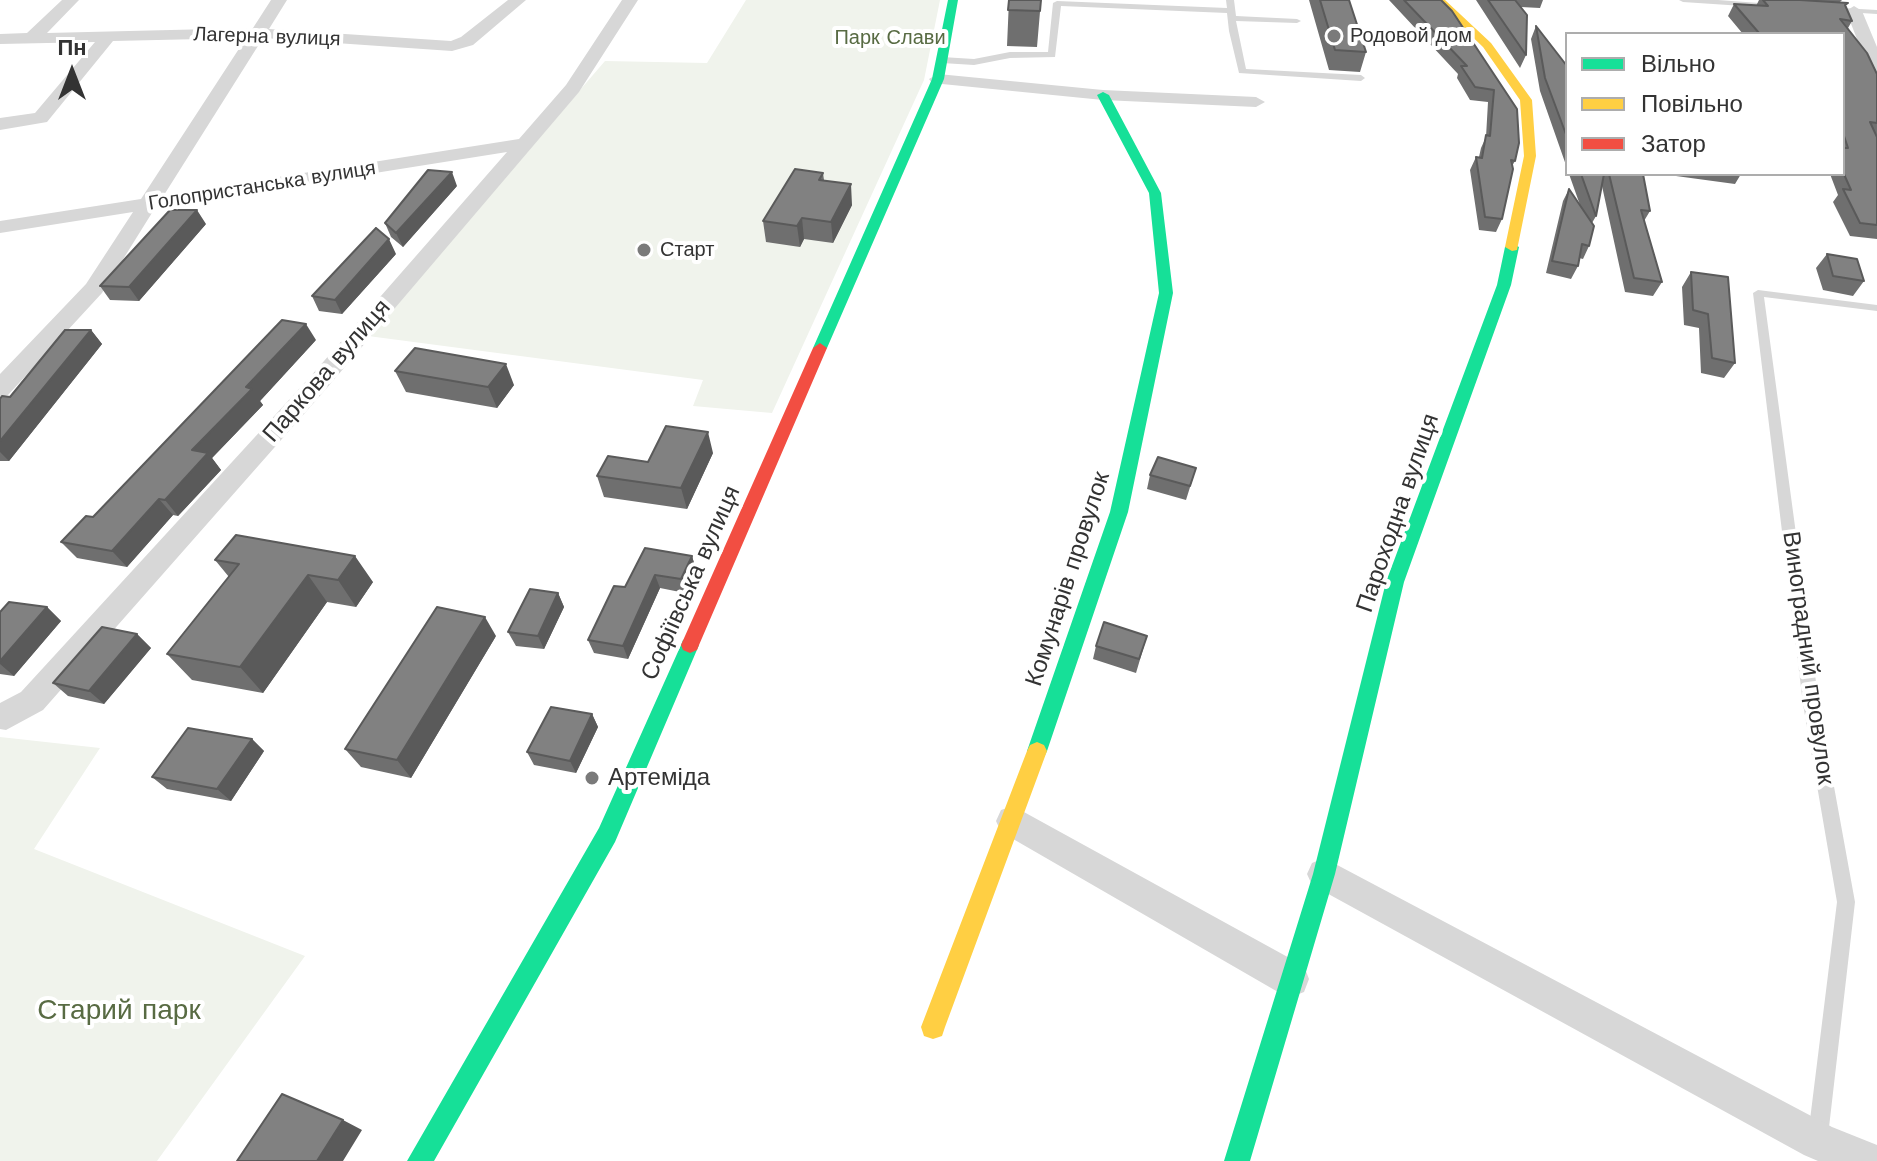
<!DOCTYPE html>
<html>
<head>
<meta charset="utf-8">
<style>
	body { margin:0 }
	#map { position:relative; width:1877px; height:1161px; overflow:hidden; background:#fff; font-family:"Work Sans",sans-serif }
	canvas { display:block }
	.legend { position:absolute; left:1565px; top:32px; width:280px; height:144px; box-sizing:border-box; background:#fff; border:2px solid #adadad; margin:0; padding:10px 14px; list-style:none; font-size:24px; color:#333 }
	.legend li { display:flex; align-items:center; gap:16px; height:40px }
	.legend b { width:40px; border:2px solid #adadad }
	.north { position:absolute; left:32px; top:32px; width:80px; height:80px; -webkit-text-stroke:6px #fff; paint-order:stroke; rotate:0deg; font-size:22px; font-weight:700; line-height:32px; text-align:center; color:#333 }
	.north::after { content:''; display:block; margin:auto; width:28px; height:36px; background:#333; clip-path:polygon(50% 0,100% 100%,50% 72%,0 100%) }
</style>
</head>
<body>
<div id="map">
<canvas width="1877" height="1161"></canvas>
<ul class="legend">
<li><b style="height:10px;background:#16e098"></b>Вільно</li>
<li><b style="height:10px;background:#ffcf43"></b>Повільно</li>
<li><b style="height:10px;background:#f24e42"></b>Затор</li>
</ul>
<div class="north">Пн</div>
</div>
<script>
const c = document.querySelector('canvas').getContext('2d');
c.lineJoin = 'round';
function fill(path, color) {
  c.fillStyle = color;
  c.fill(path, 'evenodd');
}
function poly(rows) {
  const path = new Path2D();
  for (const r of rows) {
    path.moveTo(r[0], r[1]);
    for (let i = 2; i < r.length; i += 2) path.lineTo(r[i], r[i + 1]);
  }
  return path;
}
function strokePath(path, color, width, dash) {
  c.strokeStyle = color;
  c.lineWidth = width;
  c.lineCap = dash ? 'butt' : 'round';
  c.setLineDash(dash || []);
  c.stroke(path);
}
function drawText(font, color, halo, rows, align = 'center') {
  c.font = font + ' "Work Sans",sans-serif';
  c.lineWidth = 8;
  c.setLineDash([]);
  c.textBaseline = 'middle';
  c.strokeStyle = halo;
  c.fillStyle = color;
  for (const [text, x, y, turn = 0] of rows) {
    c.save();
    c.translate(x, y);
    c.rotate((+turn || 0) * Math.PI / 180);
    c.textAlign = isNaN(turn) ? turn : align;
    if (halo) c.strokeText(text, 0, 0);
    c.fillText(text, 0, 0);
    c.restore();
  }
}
fill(poly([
	[746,0,940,0,924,80,772,413,693,406,703,380,368,336,605,61,707,63],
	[0,737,100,748,34,849,305,956,157,1161,0,1161]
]), '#f0f3ec');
fill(poly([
	[1226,0,1234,0,1236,16,1297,19,1301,21,1297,23,1236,21,1246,69,1361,75,1365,78,1361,81,1239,73,1229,31,1227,13,1061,6,1055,57,1010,58,974,65,942,63,938,60,942,57,974,59,1010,52,1048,52,1053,3,1057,1,1227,8,1226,0],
	[1679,0,1718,0,1773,4,1777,6,1773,8,1683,2,1679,0],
	[1842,8,1877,10,1877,14,1845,12,1841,10,1842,8],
	[1758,290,1877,305,1877,311,1764,297,1819,704,1855,902,1828,1136,1825,1143,1818,1146,1811,1143,1808,1136,1837,902,1803,704,1753,293,1758,290]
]), '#d7d7d7');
fill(poly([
	[62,0,79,0,47,33,253,28,271,0,287,0,269,29,451,41,461,37,508,0,526,0,473,45,452,51,263,38,164,195,519,139,566,85,622,0,638,0,579,92,326,389,43,710,6,730,0,729,0,703,21,692,310,377,507,152,155,208,102,293,8,395,0,397,0,374,86,284,133,212,0,233,0,221,141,199,246,38,113,41,47,122,0,130,0,118,35,113,95,42,0,44,0,34,27,33,62,0],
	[1854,6,1862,11,1877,47,1877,72,1868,67,1846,11,1854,6],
	[938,74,1103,90,1256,97,1265,102,1256,107,1103,100,932,83,929,79,938,74],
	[1013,806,1304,966,1309,979,1304,992,1291,997,1278,992,1001,832,996,821,1001,810,1013,806],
	[1324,858,1832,1127,1877,1145,1877,1161,1818,1161,1804,1155,1312,885,1307,874,1312,863,1324,858]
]), '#d7d7d7');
fill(poly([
	[948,0,958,0,944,79,827,348,820,353,815,351,813,348,932,79,948,0],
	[1103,92,1109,95,1161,193,1173,293,1128,512,1047,751,1044,757,1037,760,1030,757,1027,751,1110,512,1159,293,1149,193,1097,95,1103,92],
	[1512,243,1519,247,1511,285,1404,582,1335,874,1250,1161,1224,1161,1313,874,1386,582,1497,285,1505,247,1512,243],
	[690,637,697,640,699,645,615,842,434,1161,407,1161,599,828,681,645,683,640,690,637]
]), '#16e098');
fill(poly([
	[1434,0,1445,0,1491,43,1532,100,1536,156,1517,250,1512,251,1505,247,1524,156,1520,100,1483,47,1434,0],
	[1037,742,1044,745,1047,751,945,1027,942,1036,933,1039,924,1036,921,1027,1027,751,1030,745,1037,742]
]), '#ffcf43');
fill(poly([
	[820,343,827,348,699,645,697,650,690,653,683,650,681,645,813,348,820,343]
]), '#f24e42');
fill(poly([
	[1009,0,1041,0,1037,47,1007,46],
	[1309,0,1349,0,1366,52,1360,72,1329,70],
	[1389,0,1441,0,1517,109,1515,161,1512,166,1502,219,1496,232,1479,230,1470,170,1476,157,1479,157,1481,148,1486,137,1488,102,1470,100,1457,78,1458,74],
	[1476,0,1543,0,1540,8,1521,7,1526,55,1520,68],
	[1759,0,1842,0,1840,2,1846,7,1852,21,1848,28,1877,74,1877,239,1850,236,1833,202,1838,195,1830,174,1843,174,1843,34,1743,34,1728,16,1734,4,1756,6],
	[1536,26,1567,66,1567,168,1540,91,1531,39],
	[823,173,824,180,852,205,833,243,804,239,800,247,766,242,763,221],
	[1569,174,1643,174,1650,211,1644,221,1662,282,1653,296,1625,292,1602,186,1596,216,1592,223,1589,246,1583,259,1579,258,1578,266,1571,279,1546,273,1563,201,1569,189,1580,205],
	[1675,174,1741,174,1735,184,1676,176],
	[457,186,403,247,391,237,385,223],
	[206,224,139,301,110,300,100,286,126,259],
	[396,254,342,314,319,311,312,296],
	[1827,254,1864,281,1853,296,1823,290,1816,268],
	[1691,272,1735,363,1724,378,1701,373,1699,328,1684,325,1682,287],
	[91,330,102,344,9,461,0,461,0,399,10,397],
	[316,340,260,401,263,405,212,458,221,470,178,516,173,515,127,567,77,558,61,542],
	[395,371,514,385,497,408,406,392],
	[713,453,687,509,604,497,597,476,648,462],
	[1196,468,1186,500,1147,489,1150,475],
	[692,556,696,570,685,593,660,588,628,659,594,653,588,640,625,587],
	[215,560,373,582,356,607,327,602,263,693,192,680,167,654,229,577],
	[558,593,564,607,544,649,516,646,508,632],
	[47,607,61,621,14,676,0,674,0,612],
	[137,634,151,648,104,704,68,696,53,683],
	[496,636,411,778,361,767,345,749],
	[1147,636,1136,673,1093,659,1096,646],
	[592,714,598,727,576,773,534,765,527,752],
	[252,739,264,751,231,801,167,789,152,777]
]), '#6f6f6f');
fill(poly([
	[452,172,457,186,403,247,396,233],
	[851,184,852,205,833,243,831,222],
	[197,210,206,224,139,301,129,287],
	[802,218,804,239,800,247,797,226],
	[389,239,396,254,342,314,335,300],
	[306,324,316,340,260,401,263,405,212,458,221,470,178,516,165,500,192,450,246,387],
	[91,330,102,344,9,461,0,452,0,441],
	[506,364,514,385,497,408,488,387],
	[708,432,713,453,687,509,681,488],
	[159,499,173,515,127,567,112,551],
	[355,556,373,582,356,607,338,580],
	[692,556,696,570,685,593,681,579],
	[308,575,327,602,263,693,240,667],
	[655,575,660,588,628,659,623,646],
	[558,593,564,607,544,649,538,636],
	[47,607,61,621,14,676,0,664,0,661],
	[485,617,496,636,411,778,397,760],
	[137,634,151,648,104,704,89,691],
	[592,714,598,727,576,773,570,761],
	[252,739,264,751,231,801,217,789],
	[343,1120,362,1130,343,1161,317,1161]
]), '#5a5a5a');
const building = poly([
	[1009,0,1041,0,1040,11,1008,10,1009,0],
	[1320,0,1349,0,1366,52,1335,50,1320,0],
	[1404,0,1441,0,1452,11,1517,109,1519,143,1515,161,1511,160,1513,169,1502,219,1485,217,1476,157,1482,158,1486,135,1490,136,1494,90,1475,87,1461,66,1467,66,1404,0],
	[1488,0,1515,0,1527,15,1526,55,1488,0],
	[1763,0,1800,0,1848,3,1845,5,1852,21,1840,19,1867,53,1877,74,1877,123,1870,122,1877,137,1877,225,1860,223,1843,189,1851,190,1843,172,1843,148,1848,148,1843,133,1843,34,1759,33,1734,4,1768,6,1763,0],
	[1536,26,1567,66,1567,137,1545,78,1536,26],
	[795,169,823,173,819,180,851,184,831,222,802,218,797,226,763,221,795,169],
	[428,170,452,172,396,233,385,223,428,170],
	[1581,174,1604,174,1596,216,1581,174],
	[1609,174,1643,174,1650,211,1641,210,1662,282,1634,278,1609,174],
	[1569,189,1594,226,1589,246,1582,244,1578,266,1552,261,1569,189],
	[170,210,197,210,129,287,100,286,170,210],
	[376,228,389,239,335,300,312,296,376,228],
	[1827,254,1857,259,1864,281,1833,276,1827,254],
	[1691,272,1728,277,1735,363,1712,358,1708,314,1693,310,1691,272],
	[282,320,306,324,246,387,252,389,192,450,208,453,165,500,159,499,112,551,61,542,86,516,93,517,282,320],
	[65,330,91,330,0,441,0,399,2,396,10,397,65,330],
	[415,348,506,364,488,387,395,371,415,348],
	[666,426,708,432,681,488,597,476,608,456,648,462,666,426],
	[1158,457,1196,468,1190,486,1150,475,1158,457],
	[236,535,355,556,338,580,308,575,240,667,167,654,239,564,215,560,236,535],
	[645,548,692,556,681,579,655,575,623,646,588,640,614,586,625,587,645,548],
	[530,589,558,593,538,636,508,632,530,589],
	[9,602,47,607,0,661,0,612,9,602],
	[437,607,485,617,397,760,345,749,437,607],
	[1104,622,1147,636,1139,659,1096,646,1104,622],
	[102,627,137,634,89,691,53,683,102,627],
	[551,707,592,714,570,761,527,752,551,707],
	[188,728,252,739,217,789,152,777,188,728],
	[282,1094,343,1120,317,1161,237,1161,282,1094]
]);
fill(building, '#818181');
strokePath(building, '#5a5a5a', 2);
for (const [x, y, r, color] of [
	[1334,36,8,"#7a7a7a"],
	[644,250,8,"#7a7a7a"],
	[592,778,8,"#7a7a7a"]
]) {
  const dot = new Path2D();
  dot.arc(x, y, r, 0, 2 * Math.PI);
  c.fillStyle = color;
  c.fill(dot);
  strokePath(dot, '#fff', 3);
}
drawText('20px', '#333', '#fff', [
	["Родовой дом",1350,36],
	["Старт",660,250]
], 'left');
drawText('20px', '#333', '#fff', [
	["Лагерна вулиця",267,37,2],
	["Голопристанська вулиця",262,186,-9]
]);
drawText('20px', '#586b43', '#fff', [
	["Парк Слави",890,38]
]);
drawText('24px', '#333', '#fff', [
	["Паркова вулиця",327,371,-49],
	["Пароходна вулиця",1398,513,-71],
	["Комунарів провулок",1068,579,-72],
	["Софіївська вулиця",691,583,-66],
	["Виноградний провулок",1808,658,82]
]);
drawText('24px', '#333', '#fff', [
	["Артеміда",608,778]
], 'left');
drawText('28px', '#586b43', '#fff', [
	["Старий парк",119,1011]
]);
</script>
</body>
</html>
